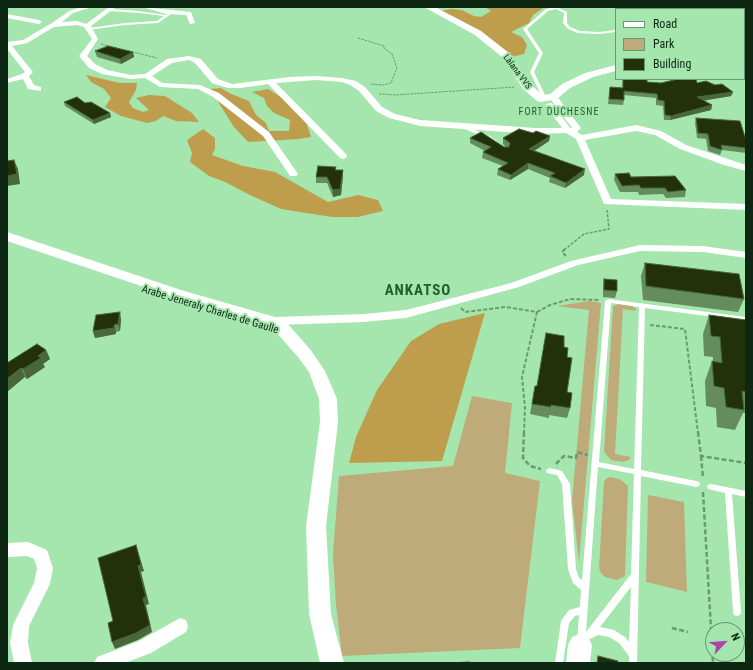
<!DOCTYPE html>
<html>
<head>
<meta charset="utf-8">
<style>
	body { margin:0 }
	#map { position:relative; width:753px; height:670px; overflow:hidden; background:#a5e6ae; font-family:"Roboto Condensed",sans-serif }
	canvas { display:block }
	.frame { position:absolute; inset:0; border:8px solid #0d2712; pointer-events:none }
	.legend { position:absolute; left:615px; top:8px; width:130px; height:72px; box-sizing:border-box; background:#a5e6ae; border:1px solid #689a70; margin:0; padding:5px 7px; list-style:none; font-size:12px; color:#0d2712 }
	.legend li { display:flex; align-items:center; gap:8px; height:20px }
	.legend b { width:20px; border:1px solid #689a70 }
	.north { position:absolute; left:705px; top:622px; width:40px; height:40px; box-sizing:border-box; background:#a5e6ae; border:1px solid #689a70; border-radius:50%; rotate:64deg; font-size:11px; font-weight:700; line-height:16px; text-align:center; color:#0d2712 }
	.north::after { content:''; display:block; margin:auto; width:14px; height:18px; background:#aa44a8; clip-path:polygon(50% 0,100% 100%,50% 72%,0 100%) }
</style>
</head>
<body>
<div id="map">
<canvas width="753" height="670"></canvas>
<div class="frame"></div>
<ul class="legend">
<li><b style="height:5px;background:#fff"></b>Road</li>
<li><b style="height:11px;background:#bfab7a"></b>Park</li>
<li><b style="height:11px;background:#22310a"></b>Building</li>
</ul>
<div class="north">N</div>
</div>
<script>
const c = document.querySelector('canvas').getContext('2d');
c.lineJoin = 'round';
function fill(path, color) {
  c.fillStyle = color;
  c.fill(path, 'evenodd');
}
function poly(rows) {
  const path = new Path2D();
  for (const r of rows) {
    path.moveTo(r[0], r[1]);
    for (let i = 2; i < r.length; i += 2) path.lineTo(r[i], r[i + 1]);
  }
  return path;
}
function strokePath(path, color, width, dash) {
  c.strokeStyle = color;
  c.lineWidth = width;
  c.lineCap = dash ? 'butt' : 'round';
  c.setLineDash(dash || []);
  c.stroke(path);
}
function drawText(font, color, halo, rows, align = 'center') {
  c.font = font + ' "Roboto Condensed",sans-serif';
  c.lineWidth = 4;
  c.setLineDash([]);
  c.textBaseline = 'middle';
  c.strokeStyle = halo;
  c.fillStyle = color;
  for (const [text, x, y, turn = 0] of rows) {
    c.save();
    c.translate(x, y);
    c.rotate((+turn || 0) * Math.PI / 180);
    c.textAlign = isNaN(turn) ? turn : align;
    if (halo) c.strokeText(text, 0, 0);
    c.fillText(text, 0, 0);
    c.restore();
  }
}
fill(poly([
	[589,301,601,303,579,562,572,501,589,310,557,306],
	[619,304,632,306,636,309,636,311,623,309,615,454,631,457,629,460,624,462,611,460,604,452,613,306],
	[472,396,512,403,505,473,540,481,520,648,342,656,336,605,333,554,339,476,453,466],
	[611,477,621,480,628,486,625,576,617,580,605,577,601,573,599,568,604,482,607,478],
	[648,495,684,502,687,592,646,582]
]), '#bfab7a');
fill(poly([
	[485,7,545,7,533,15,529,23,511,32,522,37,527,45,524,54,511,57,439,11,452,9,462,10,474,16,481,17,491,11],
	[86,75,120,83,137,83,136,90,129,102,133,108,143,112,149,110,136,98,149,95,165,96,192,113,199,122,176,121,163,116,156,121,147,123,121,116,105,107,111,98,104,89,91,82],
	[221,88,229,93,249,101,256,115,266,123,269,131,289,131,290,120,274,113,267,106,264,98,252,92,268,89,284,99,294,111,306,121,311,137,299,139,248,142,234,127,210,89],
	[203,129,215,138,215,149,212,155,243,166,275,172,328,202,358,195,378,200,383,211,358,217,332,217,281,209,250,195,225,182,209,176,190,162,192,153,187,140],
	[485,313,442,461,349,463,356,437,377,390,411,341,439,324]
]), '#be9e4d');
strokePath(poly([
	[358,38,384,46,384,48,392,54,397,68,391,83,383,85,370,84],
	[101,44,157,58],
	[744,59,746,60],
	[379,94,395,95,515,87]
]), '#699b70', 1, [2.5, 1]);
strokePath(poly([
	[564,250,584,234,609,229,607,210]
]), '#699b70', 1.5, [3, 1.5]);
strokePath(poly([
	[565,249,562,252,566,256],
	[461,308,465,312,506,307,537,312,522,377,525,408,524,433],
	[537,312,550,305,570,299,599,300],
	[650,325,685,329,698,433]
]), '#699b70', 2, [4, 2]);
strokePath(poly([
	[524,432,523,458,530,466,541,469],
	[698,432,701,456,746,463],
	[701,456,703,478],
	[556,464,564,456,576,458,577,452,588,455],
	[703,492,713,663],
	[672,628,688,632]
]), '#699b70', 2.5, [5, 2.5]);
fill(poly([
	[556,7,567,12,567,23,570,27,580,31,599,32,616,30,616,32,599,34,578,33,568,29,563,23,564,13,556,9,548,11,527,29,543,53,534,72,547,99,545,100,543,99,530,72,539,53,523,29,546,9,556,7],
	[712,7,719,7,712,9,705,9,712,7],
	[110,9,139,11,166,15,171,11,174,12,158,23,125,25,88,30,87,29,89,28,125,23,157,21,164,16,139,13,109,11,108,10,110,9],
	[460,125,462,125,490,136,507,149,507,150,503,150,486,138,460,127,460,125],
	[608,299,746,317,746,321,645,308,641,470,696,481,699,482,700,484,699,486,696,487,641,476,637,663,629,663,629,656,619,643,609,637,598,635,588,640,585,639,584,644,581,645,578,644,577,641,579,615,575,616,569,623,563,663,555,663,561,621,569,610,580,607,581,590,573,583,568,569,562,484,557,475,547,473,546,471,547,469,550,468,562,471,570,484,576,569,579,578,582,580,605,301,608,299],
	[611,303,639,307,634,469,599,462,611,303],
	[598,467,634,474,631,574,586,632,598,467],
	[631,587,629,642,625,637,614,630,600,627,631,587],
	[711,484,746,491,746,497,732,494,741,612,740,615,737,616,734,615,733,612,725,493,708,489,707,487,708,485,711,484]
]), '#fff');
fill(poly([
	[82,7,92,7,73,13,62,22,77,21,86,24,109,7,116,7,91,26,98,39,87,56,95,64,107,70,131,75,145,74,167,59,189,56,201,59,218,79,232,84,290,77,316,76,342,78,356,81,365,87,382,107,395,114,420,120,535,128,562,128,545,105,549,103,552,103,570,128,572,128,549,97,550,95,556,95,581,128,577,132,582,135,636,125,661,131,686,145,746,165,746,171,724,165,680,149,655,135,636,131,585,140,611,199,746,204,746,210,604,204,576,139,566,133,535,134,420,126,389,118,376,111,359,91,350,85,342,82,316,80,276,83,346,154,347,156,346,158,343,159,340,158,268,84,241,88,228,88,212,83,195,63,189,60,172,63,152,76,162,83,200,85,219,93,269,132,298,174,296,176,290,176,263,136,213,97,198,89,160,87,145,78,131,79,102,74,89,68,79,56,92,39,84,27,77,25,54,27,27,43,12,46,33,72,29,76,34,85,41,87,41,91,28,89,23,79,7,83,7,79,22,74,25,72,7,49,7,42,23,40,52,23,69,11,82,7],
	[142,7,191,12,195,23,190,24,186,15,166,14,142,7],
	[7,14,39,20,42,22,39,24,7,18,7,14],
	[640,245,703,246,746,252,746,258,703,252,640,251,578,265,519,287,406,318,364,322,247,326,243,325,241,322,243,319,247,318,364,314,406,310,511,283,571,261,640,245],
	[28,542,47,550,53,568,50,584,29,626,28,643,32,663,14,663,10,643,13,625,34,583,37,568,34,559,27,556,7,557,7,543,28,542],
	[180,618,186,620,188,626,186,632,151,653,125,663,94,663,97,657,139,641,180,618]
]), '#fff');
fill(poly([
	[424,7,435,7,481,31,509,53,531,85,543,95,550,94,562,84,585,73,616,65,616,71,593,77,570,88,557,99,541,102,537,101,523,89,502,57,475,35,424,7],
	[744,46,746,46,746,52,744,52,744,46],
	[7,232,181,290,275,317,287,323,310,349,325,371,337,399,338,422,326,526,331,614,344,663,320,663,309,614,306,526,320,422,319,399,309,372,298,357,275,331,263,325,171,296,7,241,7,232],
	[580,634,588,637,592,645,590,663,566,663,568,645,572,637,580,634]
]), '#fff');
fill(poly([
	[95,51,133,52,134,57,121,64,97,57],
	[623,79,647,79,647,82,661,83,697,83,715,85,733,92,731,96,704,100,712,105,711,110,670,120,664,120,663,106,656,105,656,98,624,95,624,100,623,105,608,104,610,87,622,88],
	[64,102,110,113,111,117,94,124,65,106],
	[696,118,746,137,746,153,722,150,720,155,708,151,706,139,697,138,695,123],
	[533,133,550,136,549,141,534,151,584,175,565,188,549,182,550,178,528,169,510,180,497,175,498,169,503,166,482,158,483,152,485,151,470,143,470,138,506,147,503,144,503,138],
	[336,167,336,170,343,176,341,195,333,197,327,183,316,183,316,177],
	[615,174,631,177,686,190,685,197,666,198,663,194,639,195,638,192,620,192,614,180],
	[645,263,744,299,738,312,643,300,641,276],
	[604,279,617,291,615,298,603,297,603,285],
	[709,315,746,320,746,413,743,413,735,430,717,427,716,408,706,406,705,381,712,361,713,361,713,357,704,356,703,334],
	[121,319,120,331,116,332,116,334,95,338,93,331],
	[564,347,567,357,567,392,570,408,567,418,549,415,549,418,530,414,535,386,537,386],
	[46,350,50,359,43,364,45,367,27,379,7,363]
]), '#648c5c');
fill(poly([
	[133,52,134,57,121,64,120,59],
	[733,92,731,96,696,102,697,97],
	[712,105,711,110,670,120,671,116],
	[110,113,111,117,94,124,93,120],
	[550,136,549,141,528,155,529,149],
	[14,160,18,169,20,184,7,186,7,176],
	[528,163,528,169,510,180,511,175],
	[585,169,584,175,565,188,566,183],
	[343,170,343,176,341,195,333,197,333,190],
	[120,312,121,319,120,331,118,324],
	[114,325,116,332,116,334,95,338,93,331],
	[46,350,50,359,43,364,45,367,27,379,23,369,38,356],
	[21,368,25,377,7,392,7,379],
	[136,545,144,571,141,572,149,604,146,605,152,632,138,640,115,649,112,642,143,598,138,566]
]), '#49673b');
const building = poly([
	[108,46,133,52,120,59,95,51,108,46],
	[623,79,647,79,647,82,661,83,678,79,696,79,697,83,706,81,715,85,722,84,733,92,697,97,712,105,671,116,665,115,664,101,658,100,657,94,624,91,624,100,609,99,610,87,623,88,623,79],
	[77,97,85,103,91,102,110,113,93,120,64,102,77,97],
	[696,118,740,121,745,137,746,137,746,148,721,145,722,150,710,146,708,134,698,133,696,118],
	[519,129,533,133,536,131,550,136,529,149,585,169,566,183,550,176,555,173,528,163,511,175,498,169,508,163,483,152,491,147,470,138,481,132,504,147,509,147,510,143,503,138,519,129],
	[14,160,17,174,7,176,7,161,14,160],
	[318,166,336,167,335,170,343,170,340,189,333,190,327,177,316,177,318,166],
	[629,173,631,177,675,176,686,190,668,192,665,188,641,188,639,185,622,186,615,174,629,173],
	[645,263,739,274,744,299,646,286,645,263],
	[604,279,617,280,617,291,604,290,604,279],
	[120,312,118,324,114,325,114,328,93,331,96,315,120,312],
	[709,315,746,320,746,392,742,391,744,410,726,407,724,388,714,386,712,361,722,363,720,337,711,336,709,315],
	[546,333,564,336,564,347,568,348,567,357,572,358,567,392,572,393,570,408,551,405,551,407,532,404,535,386,537,386,546,333],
	[37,344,46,350,38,356,41,358,23,369,21,368,7,379,7,363,37,344],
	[136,545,141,564,138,566,146,597,143,598,150,625,136,633,112,642,108,623,113,621,98,558,136,545],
	[598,656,618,661,618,663,597,663,598,656],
	[469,662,469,663,449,663,469,662]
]);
fill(building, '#22310a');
strokePath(building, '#49673b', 1);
drawText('9px', '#0d2712', '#a5e6ae', [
	["Làlana VVS",517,72,53]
]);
c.letterSpacing = '1px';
drawText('10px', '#1e5f2e', '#a5e6ae', [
	["FORT DUCHESNE",559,112]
]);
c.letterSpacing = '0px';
drawText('11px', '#0d2712', '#a5e6ae', [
	["Arabe Jeneraly Charles de Gaulle",210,310,17]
]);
c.letterSpacing = '1px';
drawText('bold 15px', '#1e5f2e', '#a5e6ae', [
	["ANKATSO",418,291]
]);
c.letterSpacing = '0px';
</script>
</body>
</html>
